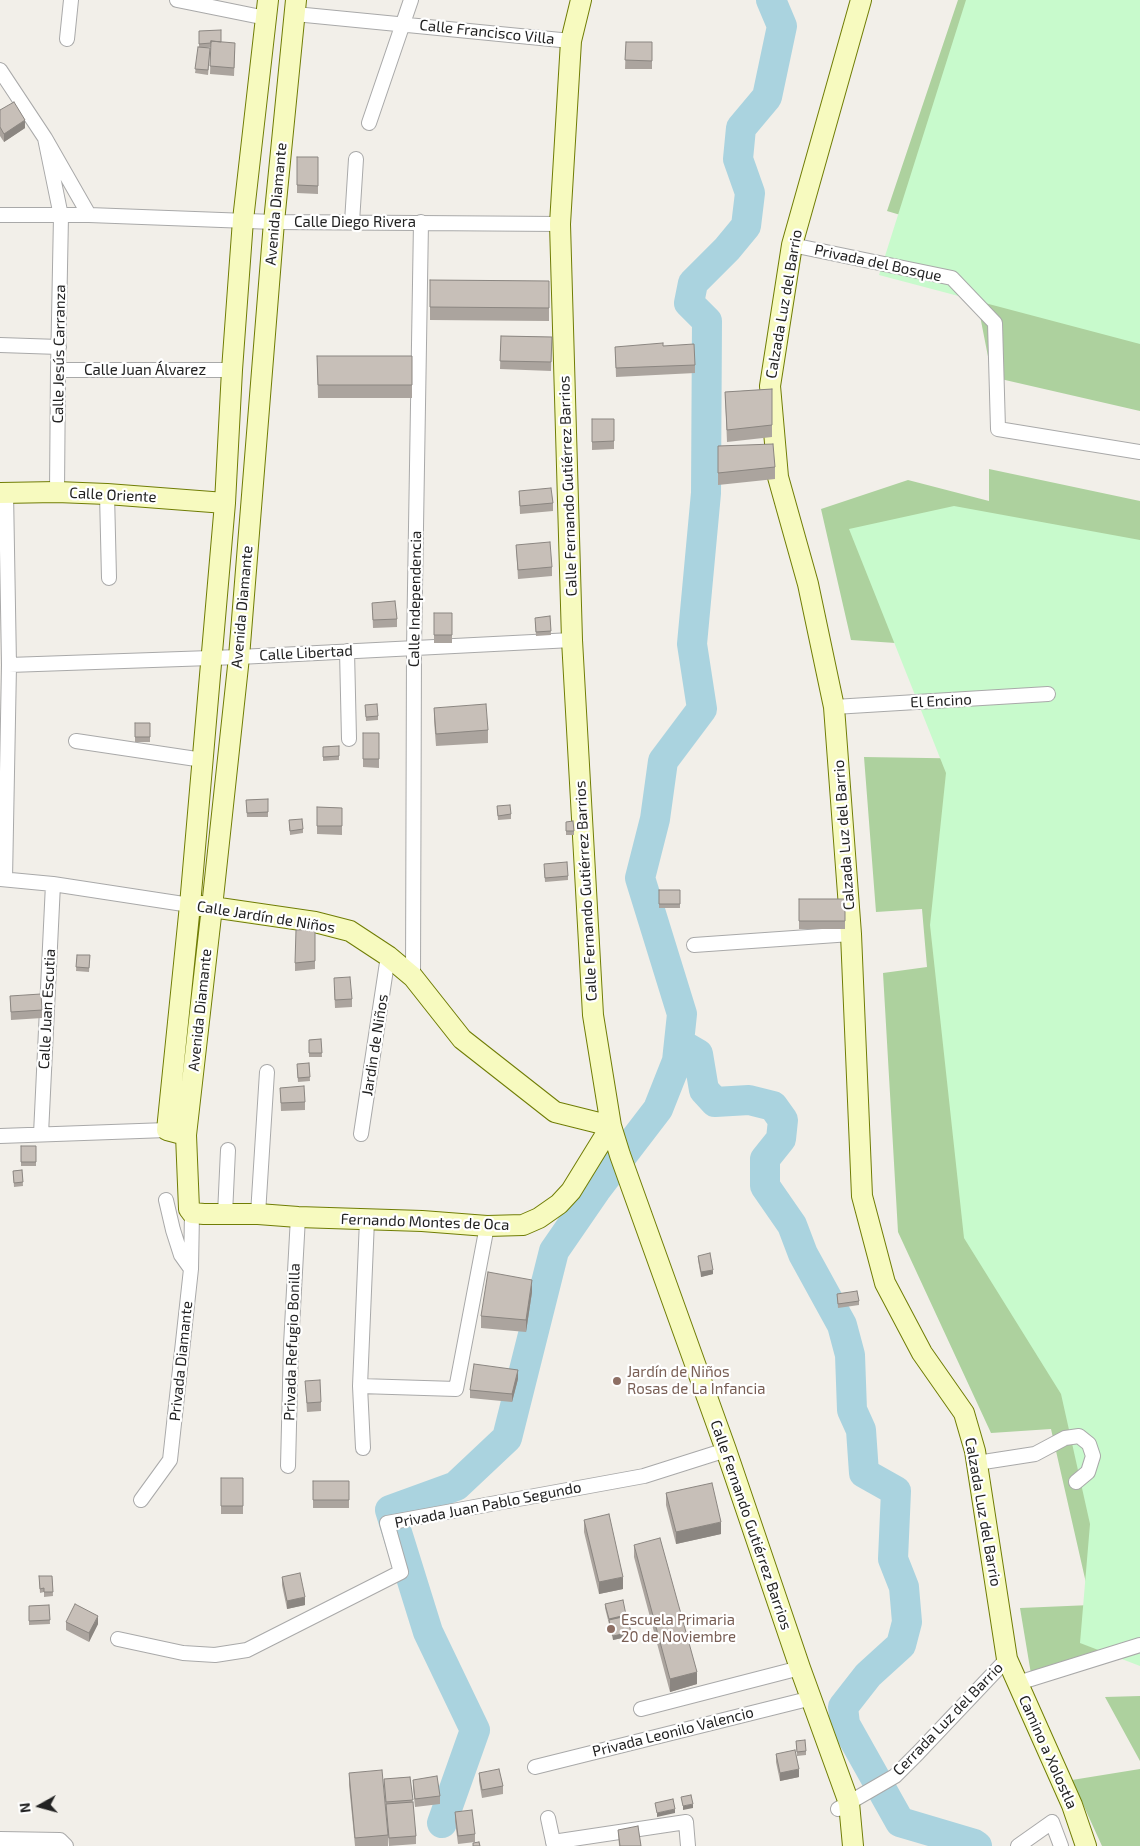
<!DOCTYPE html>
<html>
<head>
<meta charset="utf-8">
<style>
	body { margin:0 }
	#map { position:relative; width:1140px; height:1846px; overflow:hidden; background:#f2efe9; font-family:"Exo 2",sans-serif }
	canvas { display:block }
	.north { position:absolute; left:15px; top:1781px; width:50px; height:50px; -webkit-text-stroke:4px #fff; paint-order:stroke; rotate:263deg; font-size:14px; font-weight:700; line-height:20px; text-align:center; color:#222 }
	.north::after { content:''; display:block; margin:auto; width:18px; height:22px; background:#222; clip-path:polygon(50% 0,100% 100%,50% 72%,0 100%) }
</style>
</head>
<body>
<div id="map">
<canvas width="1140" height="1846"></canvas>
<div class="north">N</div>
</div>
<script>
const c = document.querySelector('canvas').getContext('2d');
c.lineJoin = 'round';
function fill(path, color) {
  c.fillStyle = color;
  c.fill(path, 'evenodd');
}
function poly(rows) {
  const path = new Path2D();
  for (const r of rows) {
    path.moveTo(r[0], r[1]);
    for (let i = 2; i < r.length; i += 2) path.lineTo(r[i], r[i + 1]);
  }
  return path;
}
function strokePath(path, color, width, dash) {
  c.strokeStyle = color;
  c.lineWidth = width;
  c.lineCap = dash ? 'butt' : 'round';
  c.setLineDash(dash || []);
  c.stroke(path);
}
function drawText(font, color, halo, rows, align = 'center') {
  c.font = font + ' "Exo 2",sans-serif';
  c.lineWidth = 4.5;
  c.setLineDash([]);
  c.textBaseline = 'middle';
  c.strokeStyle = halo;
  c.fillStyle = color;
  for (const [text, x, y, turn = 0] of rows) {
    c.save();
    c.translate(x, y);
    c.rotate((+turn || 0) * Math.PI / 180);
    c.textAlign = isNaN(turn) ? turn : align;
    if (halo) c.strokeText(text, 0, 0);
    c.fillText(text, 0, 0);
    c.restore();
  }
}
fill(poly([
	[958,0,1140,0,1140,411,992,377,964,234,887,211],
	[989,469,1140,501,1140,1651,1031,1674,1020,1608,1091,1605,1051,1429,991,1433,898,1232,883,973,927,967,922,909,876,912,864,757,1052,760,999,650,851,640,821,509,908,480,989,501],
	[1140,1696,1140,1761,1105,1697],
	[1140,1769,1140,1846,1102,1846,1072,1780]
]), '#add19e');
fill(poly([
	[966,0,1140,0,1140,344,879,275],
	[954,506,1140,540,1140,1666,1080,1643,1090,1524,1061,1394,964,1238,930,925,946,773,849,529]
]), '#c8facc');
strokePath(poly([
	[679,1043,698,1054,704,1090,715,1102,749,1100,773,1106,783,1120,781,1139,765,1159,765,1186,792,1225,803,1254,842,1325,850,1355,852,1410,861,1430,864,1473,896,1491,893,1559,904,1587,907,1622,901,1645,868,1675,843,1707,845,1724,900,1822,974,1844,977,1846],
	[442,1823,475,1730,428,1632,390,1510,456,1486,507,1438,554,1251,596,1190,658,1109,677,1061,682,1014,640,878,655,819,663,761,702,709,692,644,706,493,707,321,689,303,693,283,727,249,746,226,750,193,738,159,741,128,767,97,782,26,771,0]
]), '#aad3df', 30);
const street = poly([
	[177,0,266,18],
	[295,14,571,41],
	[67,39,71,0],
	[0,70,45,138,89,215],
	[369,123,411,0],
	[45,138,61,216,58,370,57,492],
	[0,215,89,215,274,222,560,224],
	[352,222,356,159],
	[792,245,952,278,995,323,998,429,1140,452],
	[0,345,59,347],
	[58,370,232,370],
	[107,494,109,578],
	[347,651,349,739],
	[9,665,239,657,572,640],
	[834,707,1048,694],
	[76,741,203,760],
	[0,879,53,884,190,905],
	[5,879,9,665,6,492],
	[694,945,851,934],
	[413,977,414,649,421,222],
	[41,1134,53,884],
	[361,1134,388,956],
	[0,1136,167,1130],
	[166,1200,173,1230,181,1255,191,1269],
	[225,1214,228,1150],
	[258,1214,267,1072],
	[360,1386,456,1389,487,1226],
	[363,1448,360,1386,367,1220],
	[977,1463,1035,1454,1065,1438,1079,1436,1089,1444,1093,1456,1088,1472,1076,1482],
	[288,1466,291,1345,298,1217],
	[141,1500,170,1460,191,1269,192,1213],
	[118,1639,183,1653,215,1655,247,1650,401,1572,387,1523,644,1476,726,1450],
	[1018,1683,1140,1645],
	[641,1709,800,1668],
	[535,1767,812,1698],
	[838,1809,895,1776,918,1753,1007,1659],
	[548,1818,554,1846],
	[0,1839,60,1840,66,1846],
	[553,1842,686,1822,688,1846],
	[1018,1846,1052,1822,1061,1846]
]);
const secondary = poly([
	[581,0,571,41,560,224,572,640,593,1015,611,1126,620,1155,726,1450,800,1668,849,1803,853,1846],
	[861,0,792,245,770,386,778,477,808,584,834,707,851,934,862,1196,885,1283,922,1353,964,1413,975,1451,1007,1659,1072,1805,1086,1846],
	[0,493,57,492,107,494,225,503],
	[190,905,212,907,315,922,350,931,388,956,413,977,462,1039,555,1112,611,1126,571,1191,559,1204,539,1218,523,1225,487,1226,422,1221,298,1217,258,1214,204,1214,192,1213,189,1209,186,1135,212,907,239,657,274,222,296,0],
	[186,1135,167,1130,190,905,225,503,232,370,243,220,268,0]
]);
strokePath(street, '#a9a9a9', 16);
strokePath(secondary, '#707d05', 22);
strokePath(street, '#fff', 14);
strokePath(secondary, '#f7fabf', 20);
fill(poly([
	[199,31,221,42,235,51,234,76,210,74,211,47,206,48,210,52,208,75,195,73,199,47],
	[626,42,652,42,652,69,625,69],
	[0,110,25,128,4,142,0,136],
	[297,157,318,157,318,194,297,193],
	[430,280,549,281,549,321,430,320],
	[501,336,552,337,551,371,500,369],
	[663,346,695,365,695,373,616,377,615,347],
	[317,356,412,356,412,398,318,398],
	[772,389,772,437,727,442,725,392],
	[592,419,614,441,614,449,592,450],
	[718,446,775,467,775,479,718,485],
	[519,491,553,503,553,511,520,514],
	[516,545,552,567,552,576,518,579],
	[372,603,397,619,397,627,373,628],
	[434,613,452,613,452,643,434,643],
	[550,616,551,635,536,636,535,622],
	[365,705,378,716,378,720,366,721],
	[434,708,488,730,488,743,436,746,434,720],
	[135,723,150,723,150,742,135,742],
	[363,733,379,733,379,768,363,767],
	[339,746,339,760,323,761,323,747],
	[268,799,268,817,247,817,246,800],
	[497,806,511,814,511,819,498,820],
	[317,807,342,808,342,835,317,834],
	[289,820,303,829,303,833,290,835],
	[566,826,574,831,574,835,566,835],
	[544,868,568,876,568,880,545,882],
	[659,890,680,890,680,908,659,908],
	[799,899,845,899,845,929,799,929],
	[315,929,315,969,295,971,295,963],
	[77,955,90,955,89,972,76,971],
	[334,986,352,999,352,1007,335,1008],
	[10,996,42,1010,42,1018,11,1020],
	[321,1039,322,1057,309,1057,309,1040],
	[309,1063,310,1081,298,1082,297,1068],
	[280,1088,305,1102,305,1110,281,1111],
	[21,1146,36,1146,36,1166,21,1166],
	[22,1170,23,1186,14,1187,13,1171],
	[698,1256,713,1274,701,1277,698,1260],
	[532,1292,526,1332,481,1328,481,1316],
	[837,1294,859,1301,859,1305,838,1308],
	[518,1379,512,1402,470,1398,470,1390],
	[305,1381,321,1402,321,1411,307,1412],
	[221,1478,243,1478,243,1514,221,1514],
	[313,1481,349,1481,349,1508,313,1508],
	[666,1493,721,1534,676,1544,666,1505],
	[584,1520,623,1589,599,1594,584,1532],
	[634,1545,697,1684,670,1692,634,1557],
	[39,1576,52,1576,53,1596,44,1597,44,1592,40,1593],
	[282,1577,305,1605,287,1609,282,1585],
	[605,1604,626,1617,631,1636,613,1640,605,1608],
	[49,1605,50,1624,29,1625,29,1606],
	[66,1622,98,1624,89,1642,66,1630],
	[796,1741,806,1751,806,1755,797,1756],
	[776,1754,799,1777,780,1781,776,1762],
	[349,1773,388,1835,388,1846,355,1846,349,1785],
	[479,1773,503,1786,503,1794,482,1798,479,1781],
	[410,1777,416,1836,416,1844,389,1846,384,1788,384,1779],
	[413,1780,440,1796,440,1804,415,1807,413,1788],
	[455,1812,475,1834,475,1842,458,1844,455,1821],
	[618,1830,641,1846,619,1846]
]), '#aba49e');
fill(poly([
	[25,120,25,128,4,142,4,134],
	[713,1270,713,1274,701,1277,701,1272],
	[532,1280,532,1292,526,1332,526,1320],
	[518,1370,518,1379,512,1402,512,1394],
	[721,1522,721,1534,676,1544,676,1532],
	[623,1577,623,1589,599,1594,599,1582],
	[305,1597,305,1605,287,1609,287,1601],
	[626,1615,626,1619,609,1620,609,1623,609,1619],
	[98,1616,98,1624,89,1642,89,1633],
	[631,1632,631,1636,613,1640,613,1636],
	[697,1672,697,1684,670,1692,670,1679],
	[799,1769,799,1777,780,1781,780,1773],
	[693,1804,693,1808,683,1810,683,1806],
	[675,1809,675,1813,657,1817,657,1813]
]), '#8b8681');
const building = poly([
	[221,30,221,42,211,41,211,43,199,44,199,31,221,30],
	[211,41,235,43,234,68,210,66,211,41],
	[626,42,652,42,652,61,625,60,626,42],
	[198,47,210,48,208,70,195,69,198,47],
	[14,102,25,120,4,134,0,127,0,110,14,102],
	[297,157,318,157,318,186,297,185,297,157],
	[430,280,549,281,549,308,430,307,430,280],
	[501,336,552,337,551,362,500,361,501,336],
	[663,343,663,346,694,344,695,365,616,368,615,347,663,343],
	[317,356,412,356,412,385,318,385,317,356],
	[772,389,772,425,727,430,725,392,772,389],
	[592,419,614,419,614,441,592,442,592,419],
	[773,444,775,467,718,473,718,446,773,444],
	[551,488,553,503,520,506,519,491,551,488],
	[550,542,552,567,518,570,516,545,550,542],
	[395,601,397,619,373,620,372,603,395,601],
	[434,613,452,613,452,635,434,635,434,613],
	[550,616,551,631,536,632,535,618,550,616],
	[377,704,378,716,366,717,365,705,377,704],
	[486,704,488,730,436,734,434,708,486,704],
	[135,723,150,723,150,737,135,737,135,723],
	[363,733,379,733,379,759,363,759,363,733],
	[339,746,339,756,323,757,323,747,339,746],
	[268,799,268,812,247,813,246,800,268,799],
	[510,805,511,814,498,816,497,806,510,805],
	[317,807,342,808,342,826,317,826,317,807],
	[302,819,303,829,290,831,289,820,302,819],
	[573,821,574,831,566,831,566,822,573,821],
	[567,862,568,876,545,878,544,864,567,862],
	[659,890,680,890,680,904,659,904,659,890],
	[799,899,845,899,845,921,799,921,799,899],
	[315,929,315,961,295,963,296,930,315,929],
	[77,955,90,955,89,968,76,967,77,955],
	[350,977,352,999,335,1000,334,978,350,977],
	[41,994,42,1010,11,1012,10,996,41,994],
	[321,1039,322,1053,309,1053,309,1040,321,1039],
	[309,1063,310,1077,298,1078,297,1064,309,1063],
	[304,1086,305,1102,281,1103,280,1088,304,1086],
	[21,1146,36,1146,36,1162,21,1162,21,1146],
	[22,1170,23,1182,14,1183,13,1171,22,1170],
	[710,1253,713,1270,701,1272,698,1256,710,1253],
	[488,1272,532,1280,526,1320,481,1316,488,1272],
	[857,1291,859,1301,838,1304,837,1294,857,1291],
	[474,1364,518,1370,512,1394,470,1390,474,1364],
	[320,1380,321,1402,307,1403,305,1381,320,1380],
	[221,1478,243,1478,243,1506,221,1506,221,1478],
	[313,1481,349,1481,349,1500,313,1500,313,1481],
	[712,1483,721,1522,676,1532,666,1493,712,1483],
	[609,1514,623,1577,599,1582,584,1520,609,1514],
	[660,1538,697,1672,670,1679,634,1545,660,1538],
	[300,1573,305,1597,287,1601,282,1577,300,1573],
	[39,1576,52,1576,53,1592,44,1592,44,1588,40,1589,39,1576],
	[623,1600,626,1615,609,1619,605,1604,623,1600],
	[75,1604,98,1616,89,1633,66,1622,75,1604],
	[49,1605,50,1620,29,1621,29,1606,49,1605],
	[627,1616,631,1632,613,1636,609,1620,627,1616],
	[805,1740,806,1751,797,1752,796,1741,805,1740],
	[795,1750,799,1769,780,1773,776,1754,795,1750],
	[499,1769,503,1786,482,1790,479,1773,499,1769],
	[382,1770,388,1835,355,1838,349,1773,382,1770],
	[437,1776,440,1796,415,1799,413,1780,437,1776],
	[410,1777,413,1800,386,1802,384,1779,410,1777],
	[691,1795,693,1804,683,1806,681,1797,691,1795],
	[673,1799,675,1809,657,1813,655,1803,673,1799],
	[413,1802,416,1836,389,1838,386,1804,413,1802],
	[472,1810,475,1834,458,1836,455,1812,472,1810],
	[638,1826,641,1846,620,1846,618,1830,638,1826],
	[479,1842,480,1846,473,1846,473,1843,479,1842]
]);
fill(building, '#c7bfb8');
strokePath(building, '#8b8681', 1);
for (const [x, y, r, color] of [
	[617,1381,5,"#8d6e63"],
	[611,1629,5,"#8d6e63"]
]) {
  const dot = new Path2D();
  dot.arc(x, y, r, 0, 2 * Math.PI);
  c.fillStyle = color;
  c.fill(dot);
  strokePath(dot, '#fff', 2);
}
drawText('15px', '#222', '#fff', [
	["Calle Francisco Villa",487,32,6],
	["Avenida Diamante",276,204,-85],
	["Calle Diego Rivera",355,222],
	["Privada del Bosque",878,263,12],
	["Calzada Luz del Barrio",784,304,-80],
	["Calle Jesús Carranza",59,354,-89],
	["Calle Juan Álvarez",145,370],
	["Calle Fernando Gutiérrez Barrios",568,486,-92],
	["Calle Oriente",113,495,3],
	["Calle Independencia",415,599,-89],
	["Avenida Diamante",242,607,-85],
	["Calle Libertad",306,653,-3],
	["El Encino",941,701,-3],
	["Calzada Luz del Barrio",844,835,-94],
	["Calle Fernando Gutiérrez Barrios",586,891,-93],
	["Calle Jardín de Niños",266,917,9],
	["Calle Juan Escutia",47,1009,-87],
	["Avenida Diamante",200,1010,-84],
	["Jardin de Niños",375,1045,-81],
	["Fernando Montes de Oca",425,1222,2],
	["Privada Refugio Bonilla",292,1342,-88],
	["Privada Diamante",181,1361,-84],
	["Privada Juan Pablo Segundo",488,1505,-11],
	["Calzada Luz del Barrio",983,1512,80],
	["Calle Fernando Gutiérrez Barrios",751,1525,71],
	["Cerrada Luz del Barrio",948,1719,-46],
	["Privada Leonilo Valencio",673,1732,-14],
	["Camino a Xolostla",1048,1752,66]
]);
drawText('15px', '#785e54', '#fff', [
	["Jardín de Niños",627,1372],
	["Rosas de La Infancia",627,1389],
	["Escuela Primaria",621,1620],
	["20 de Noviembre",621,1637]
], 'left');
</script>
</body>
</html>
